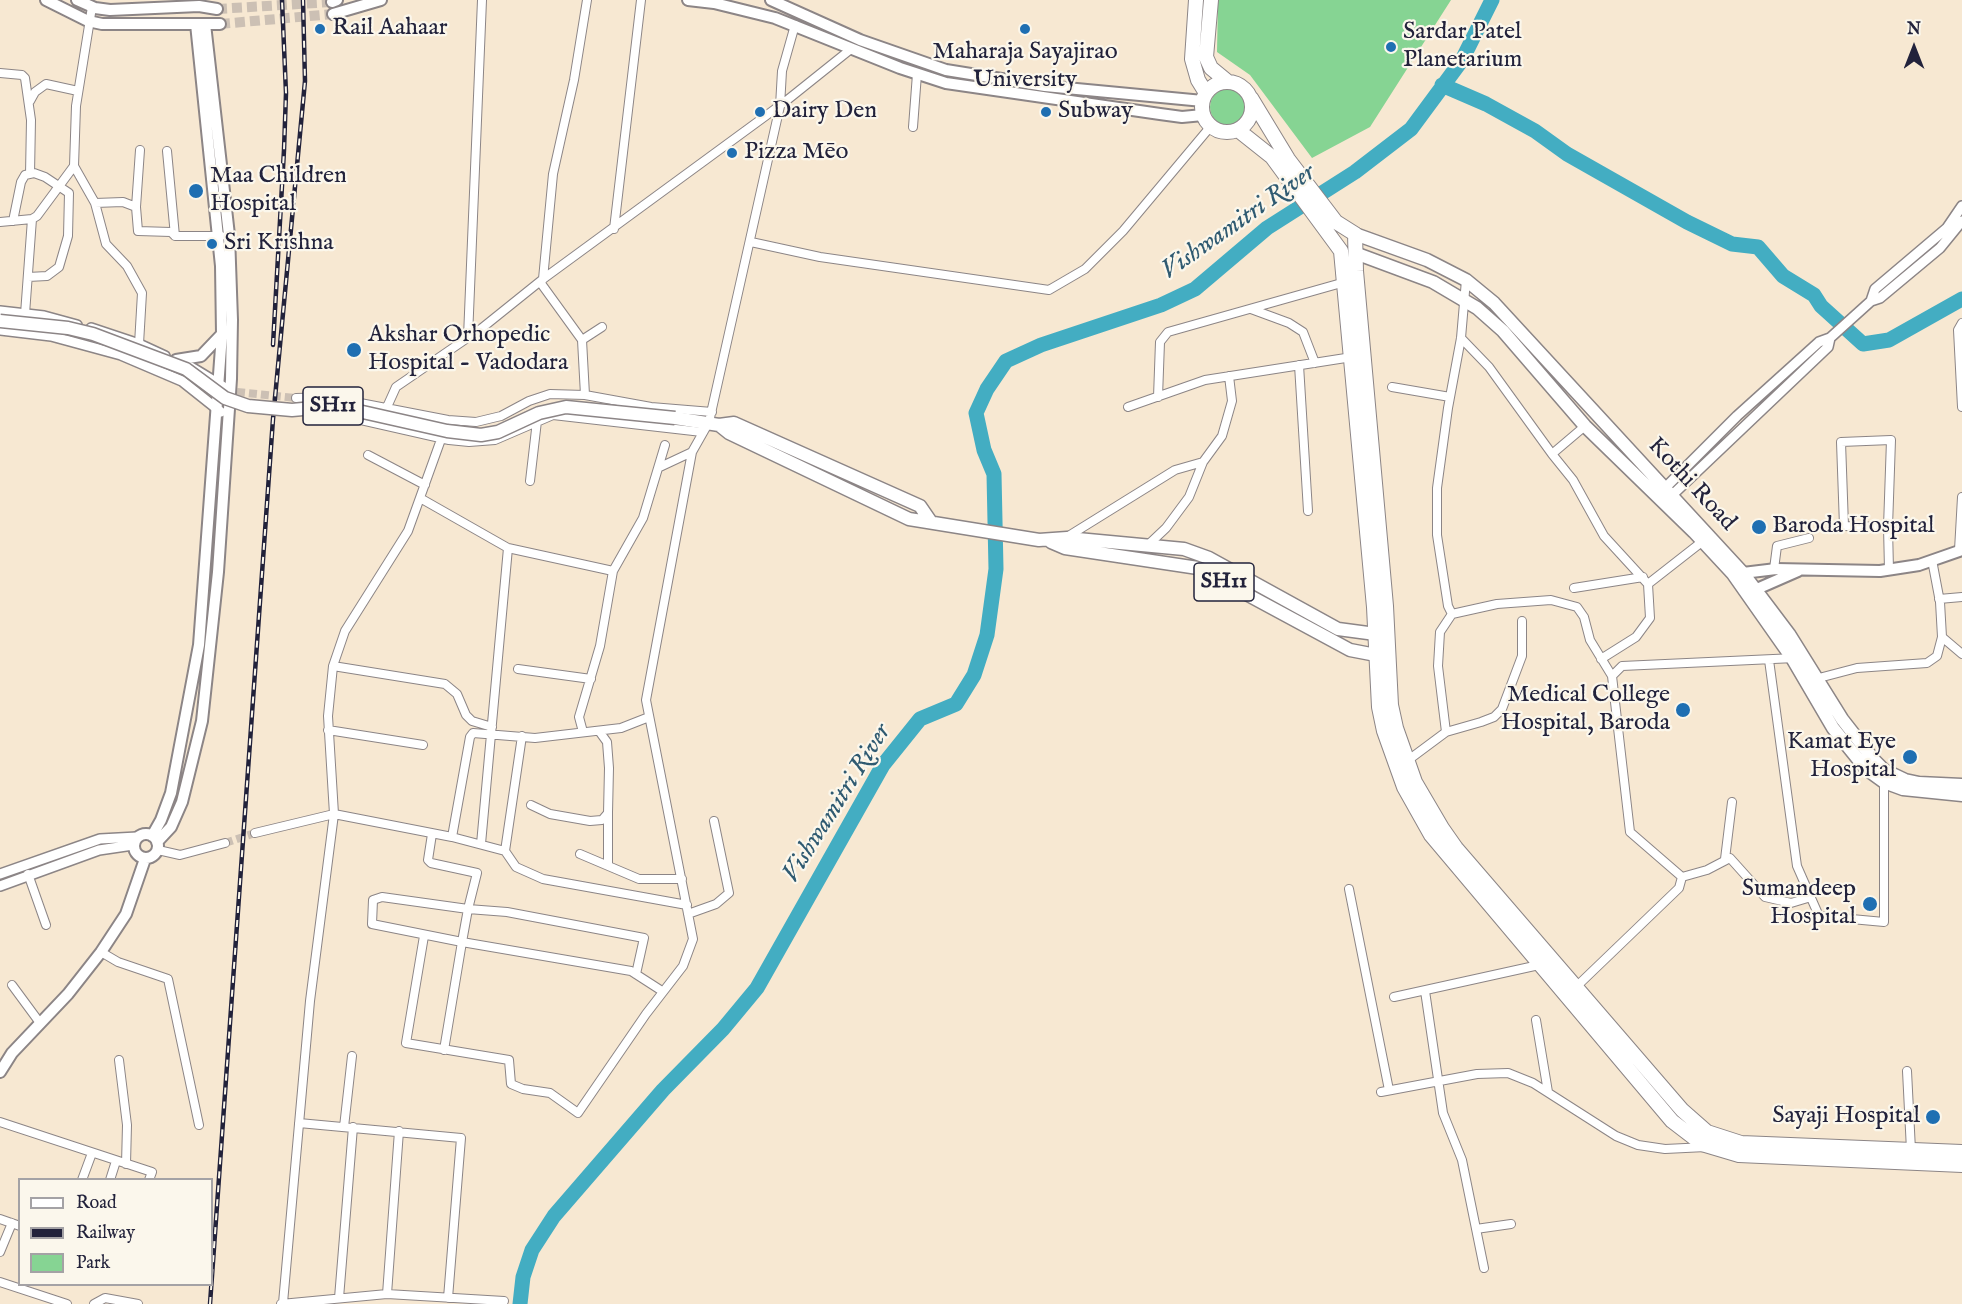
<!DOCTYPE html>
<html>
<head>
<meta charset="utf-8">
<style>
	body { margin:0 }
	#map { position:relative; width:1962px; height:1304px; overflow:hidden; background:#f7e8d2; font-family:"IM FELL English",serif }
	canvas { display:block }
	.legend { position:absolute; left:18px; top:1178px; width:195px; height:108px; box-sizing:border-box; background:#fbf7ec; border:2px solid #a4a2a5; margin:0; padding:8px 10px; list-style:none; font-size:18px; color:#22223b }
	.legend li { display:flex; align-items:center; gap:12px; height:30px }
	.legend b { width:30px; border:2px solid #a4a2a5 }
	.north { position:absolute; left:1884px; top:18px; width:60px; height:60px; -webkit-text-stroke:4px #fbf7ec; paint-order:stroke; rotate:0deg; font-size:16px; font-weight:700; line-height:24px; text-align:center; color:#22223b }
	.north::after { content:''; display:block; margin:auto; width:21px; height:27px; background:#22223b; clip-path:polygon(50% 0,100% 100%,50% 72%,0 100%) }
</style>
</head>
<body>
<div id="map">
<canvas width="1962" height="1304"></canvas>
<ul class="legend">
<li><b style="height:8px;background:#fff"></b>Road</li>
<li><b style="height:8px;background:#22223b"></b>Railway</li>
<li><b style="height:16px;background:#86d493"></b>Park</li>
</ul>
<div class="north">N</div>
</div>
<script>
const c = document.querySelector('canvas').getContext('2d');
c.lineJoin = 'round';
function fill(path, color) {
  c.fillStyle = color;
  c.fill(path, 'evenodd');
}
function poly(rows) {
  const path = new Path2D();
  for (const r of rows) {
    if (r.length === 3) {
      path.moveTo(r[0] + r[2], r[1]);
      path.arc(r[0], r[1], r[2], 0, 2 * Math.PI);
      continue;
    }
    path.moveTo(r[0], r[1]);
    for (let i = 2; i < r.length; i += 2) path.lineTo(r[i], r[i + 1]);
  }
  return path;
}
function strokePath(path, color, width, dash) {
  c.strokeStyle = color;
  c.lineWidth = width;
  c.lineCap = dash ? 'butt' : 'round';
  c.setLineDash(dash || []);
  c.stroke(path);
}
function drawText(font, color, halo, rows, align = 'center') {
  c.font = font + ' "IM FELL English",serif';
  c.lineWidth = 4.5;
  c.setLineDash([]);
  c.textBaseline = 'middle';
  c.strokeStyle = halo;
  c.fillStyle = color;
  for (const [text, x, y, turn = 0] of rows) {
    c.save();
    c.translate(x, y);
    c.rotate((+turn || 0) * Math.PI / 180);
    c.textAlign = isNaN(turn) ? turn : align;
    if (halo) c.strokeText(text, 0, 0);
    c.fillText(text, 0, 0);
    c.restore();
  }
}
fill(poly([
	[1218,0,1451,0,1370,127,1312,158,1250,75,1217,52],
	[1228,107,18]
]), '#86d493');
strokePath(poly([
	[1442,85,1486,104,1535,131,1567,154,1687,222,1732,244,1758,247,1783,276,1814,295,1821,306,1863,344,1889,340,1962,299],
	[520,1304,523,1277,532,1250,554,1216,663,1090,723,1029,757,988,883,765,920,719,956,704,974,675,987,635,996,569,994,474,984,450,976,413,987,389,1006,361,1041,345,1161,305,1195,289,1267,228,1355,172,1411,129,1462,60,1492,0]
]), '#43adc2', 15);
strokePath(poly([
	[237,392,296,398],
	[225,843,255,833]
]), '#ccc0b4', 8, [8, 4]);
strokePath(poly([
	[217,9,332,2],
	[220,24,333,14]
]), '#ccc0b4', 10, [10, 5]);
const minor = poly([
	[92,7,76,106,74,166,95,203,106,244,127,266,142,293,139,344],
	[0,73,22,75,25,78,31,120,30,174],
	[30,101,35,92,46,84,78,91],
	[913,127,917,74],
	[167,151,175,236],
	[95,203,123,202,136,207,138,231,171,232,175,236,221,236],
	[136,207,140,150],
	[13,221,21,182,25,175,34,173,45,177,69,193,68,236,59,267,47,276,28,277],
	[0,222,32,219,37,216,74,166],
	[614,229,641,0],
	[751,242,820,257,1049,290,1085,269,1123,231,1211,126],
	[543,279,553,174,574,80,587,0],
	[540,282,582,340,585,395],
	[1251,309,1289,323,1303,332,1315,363],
	[25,314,32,219],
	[1962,323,1958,330,1962,407],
	[468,337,482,0],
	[1461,338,1489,367,1552,454],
	[582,340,602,327],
	[1299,365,1308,511],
	[1392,387,1450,397],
	[1158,397,1160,342,1168,332,1345,282],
	[296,398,329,397,448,420,476,422,501,416,529,401,550,394,585,395,651,407,712,412],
	[387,407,396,387,482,328,543,279,786,101,851,49],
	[1128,407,1205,380,1352,357],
	[330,413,449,440,469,442,495,440,553,415,702,432],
	[1585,426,1552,454,1573,480,1604,536,1648,584,1650,618,1636,637,1601,659],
	[368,455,425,485],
	[660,467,692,452],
	[530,481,537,421],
	[420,498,508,548],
	[1888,527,1891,440,1841,442,1844,526,1888,527,1889,570],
	[1067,537,1175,470,1203,462,1222,436,1232,401,1229,376],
	[1148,545,1166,528,1189,497,1203,462],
	[1959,550,1962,497],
	[1932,560,1940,602,1942,637,1962,654],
	[1774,569,1777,546,1809,538],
	[1648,584,1703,541],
	[1574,588,1643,577],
	[1939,599,1962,597],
	[1452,614,1497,604,1551,600,1577,607,1584,617,1590,640,1612,676],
	[1769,660,1797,866,1819,916,1884,922,1884,780],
	[333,666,445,684,457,694,466,715,472,721,492,727],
	[518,669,591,679],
	[1815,679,1857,668,1927,663,1937,656,1942,637],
	[328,730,423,745],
	[583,732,579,717,600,646,613,571],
	[1446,732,1481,722,1494,717,1502,709,1522,656,1522,621],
	[1407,761,1446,732,1438,666,1440,632,1452,614,1448,606,1437,535,1437,488,1448,408,1461,338,1466,280],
	[531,805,550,814,590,821,602,820,608,813,609,768,607,742,599,731],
	[608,813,608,864],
	[255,833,334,814,452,837,505,851,516,867,543,879,687,905],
	[432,834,428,860,431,863,477,873,468,909,462,942,372,924,373,900,382,897,468,909,507,912,644,938,636,974],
	[452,837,470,737,473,733,535,738,621,728,649,717],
	[481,844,508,548,613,571,643,518,665,445],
	[158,850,180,855,225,843],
	[505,851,522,736],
	[580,854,639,879,682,879],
	[1725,859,1732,802],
	[28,874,46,925],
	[1682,877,1707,870,1730,858,1765,897,1791,903,1811,897],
	[1349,889,1389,1090],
	[688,914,716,904,729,893,714,821],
	[424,936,406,1043,509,1060,511,1084,523,1089,550,1093,578,1113,646,1014,683,966,693,939,646,700,692,452,709,422,780,106,782,71,795,25],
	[101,952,118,962,168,979,199,1125],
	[12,985,40,1023],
	[1576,987,1679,888,1682,877,1630,832,1612,676,1622,666,1795,658],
	[1425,991,1443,1113,1462,1160,1484,1268],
	[1394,997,1539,965],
	[1536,1020,1548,1092],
	[444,1050,462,942,631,971,662,991],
	[119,1060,127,1125,126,1164],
	[1907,1071,1911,1150],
	[1381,1092,1477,1074,1508,1073,1533,1083,1616,1136,1638,1145,1665,1149,1706,1147],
	[0,1122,152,1172,149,1180],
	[299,1123,461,1138,448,1298],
	[344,1127,352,1056],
	[82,1180,92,1153],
	[110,1180,116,1161],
	[0,1219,20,1226],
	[1476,1229,1511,1224],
	[0,1252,12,1223],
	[0,1282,67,1304],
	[387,1294,399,1131],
	[339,1298,353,1127],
	[283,1303,310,1001,334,814,328,716,333,666,345,631,408,531,448,420],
	[94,1304,105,1298,138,1304],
	[281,1304,387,1294,504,1301]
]);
const tertiary = poly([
	[1871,301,1875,289,1947,228,1962,206],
	[0,311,44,316,77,325],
	[91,328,139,344,165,356],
	[0,330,51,336,121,355,182,381,221,412],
	[191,367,229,390],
	[1662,491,1737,416,1819,342,1830,338,1871,301,1880,298,1940,248,1962,221],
	[1667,500,1828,347,1830,338],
	[0,874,100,839,137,837],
	[0,886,99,850,133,845]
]);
const secondary = poly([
	[46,0,88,21,102,24,220,24],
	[77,0,95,8,110,10,199,6,217,9],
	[688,0,714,3,775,18,900,68,946,83,1160,114,1182,117,1203,115],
	[771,0,860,40,946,70,1045,86,1203,101],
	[332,2,337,0],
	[333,14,381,0],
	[176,360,201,356,222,334],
	[1739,576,1743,573,1776,569,1880,571,1919,565,1962,550],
	[1750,592,1798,571],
	[146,846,12],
	[152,836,161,820,171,793,199,645,222,334,221,266,196,24],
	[157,842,171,827,182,802,202,721,218,572,231,379,232,320,229,235,205,24],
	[0,1072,12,1053,68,994,101,952,126,914,145,859]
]);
const primary = poly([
	[1355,234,1427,260,1466,280,1494,303,1743,573,1789,634,1842,719,1874,760,1884,770,1905,780,1919,783,1962,785],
	[1355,253,1433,282,1477,308,1503,331,1585,426,1694,532,1733,574,1792,658,1833,728,1866,769,1884,782,1903,789,1962,795],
	[675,418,719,425,729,433,909,519,1039,540,1067,538,1184,549,1209,558,1338,629,1383,635],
	[719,425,734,423,920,506,931,522],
	[1051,542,1065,548,1198,568,1350,650,1376,655,1384,654]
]);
const trunk = poly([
	[1196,0,1192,59,1198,80,1206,93],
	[1211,0,1206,57,1211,68,1228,82],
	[1227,107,25],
	[1251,98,1288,159,1336,222,1355,234,1356,271,1386,606,1391,705,1396,728,1415,782,1442,828,1456,848,1682,1110,1707,1132,1741,1143,1962,1152],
	[1238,130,1272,157,1341,251,1374,607,1379,707,1384,731,1404,787,1431,835,1672,1121,1702,1144,1739,1155,1962,1165]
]);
strokePath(minor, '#8c8586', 10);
strokePath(tertiary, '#8c8586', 12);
strokePath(secondary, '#8c8586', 14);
strokePath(primary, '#8c8586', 15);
strokePath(trunk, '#8c8586', 16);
strokePath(minor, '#fff', 8);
strokePath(tertiary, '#fff', 9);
strokePath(secondary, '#fff', 10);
strokePath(primary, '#fff', 12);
strokePath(trunk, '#fff', 14);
const rail = poly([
	[273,345,284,150,286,93,282,0],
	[210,1304,273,419,305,81,303,0]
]);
strokePath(rail, '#22223b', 4.5);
strokePath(rail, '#fbf7ec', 2, [7]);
const primaryBridge = poly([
	[0,321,68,328,93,334,186,369,225,398,248,406,292,410,336,406,447,431,481,435,498,432,539,413,566,407,675,418]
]);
strokePath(primaryBridge, '#8c8586', 15, []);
strokePath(primaryBridge, '#fff', 12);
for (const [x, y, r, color] of [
	[320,29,6,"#1f6fb2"],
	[1025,29,6,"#1f6fb2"],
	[1391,47,6,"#1f6fb2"],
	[760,112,6,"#1f6fb2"],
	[1046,112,6,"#1f6fb2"],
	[732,153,6,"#1f6fb2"],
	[196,191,8,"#1f6fb2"],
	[212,244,6,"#1f6fb2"],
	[354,350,8,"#1f6fb2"],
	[1759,527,8,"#1f6fb2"],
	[1683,710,8,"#1f6fb2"],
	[1910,757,8,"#1f6fb2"],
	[1870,904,8,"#1f6fb2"],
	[1933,1117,8,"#1f6fb2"]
]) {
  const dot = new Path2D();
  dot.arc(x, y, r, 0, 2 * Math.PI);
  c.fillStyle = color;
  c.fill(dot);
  strokePath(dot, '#fbf7ec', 2);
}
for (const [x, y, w] of [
	[333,406,60],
	[1224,582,60]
]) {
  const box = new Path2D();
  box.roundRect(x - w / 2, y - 19, w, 38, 4.5);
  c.fillStyle = '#fbf7ec';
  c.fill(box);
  strokePath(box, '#22223b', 1.5);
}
drawText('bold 22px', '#22223b', null, [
	["SH11",333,406],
	["SH11",1224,582]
]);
drawText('24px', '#22223b', '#fbf7ec', [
	["Rail Aahaar",332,29],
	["Sardar Patel",1403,33],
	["Planetarium",1403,61],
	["Maharaja Sayajirao",1025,53,"center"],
	["University",1025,81,"center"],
	["Dairy Den",772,112],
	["Subway",1058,112],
	["Pizza Mēo",744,153],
	["Maa Children",210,177],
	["Hospital",210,205],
	["Sri Krishna",224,244],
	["Akshar Orhopedic",368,336],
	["Hospital - Vadodara",368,364],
	["Baroda Hospital",1772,527],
	["Medical College",1670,696,"right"],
	["Hospital, Baroda",1670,724,"right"],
	["Kamat Eye",1896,743,"right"],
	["Hospital",1896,771,"right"],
	["Sumandeep",1856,890,"right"],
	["Hospital",1856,918,"right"],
	["Sayaji Hospital",1920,1117,"right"]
], 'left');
drawText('24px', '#22223b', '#fbf7ec', [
	["Kothi Road",1691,485,47]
]);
drawText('italic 26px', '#2f5a71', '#fbf7ec', [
	["Vishwamitri River",1239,223,-35],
	["Vishwamitri River",838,804,-58]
]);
</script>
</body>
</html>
